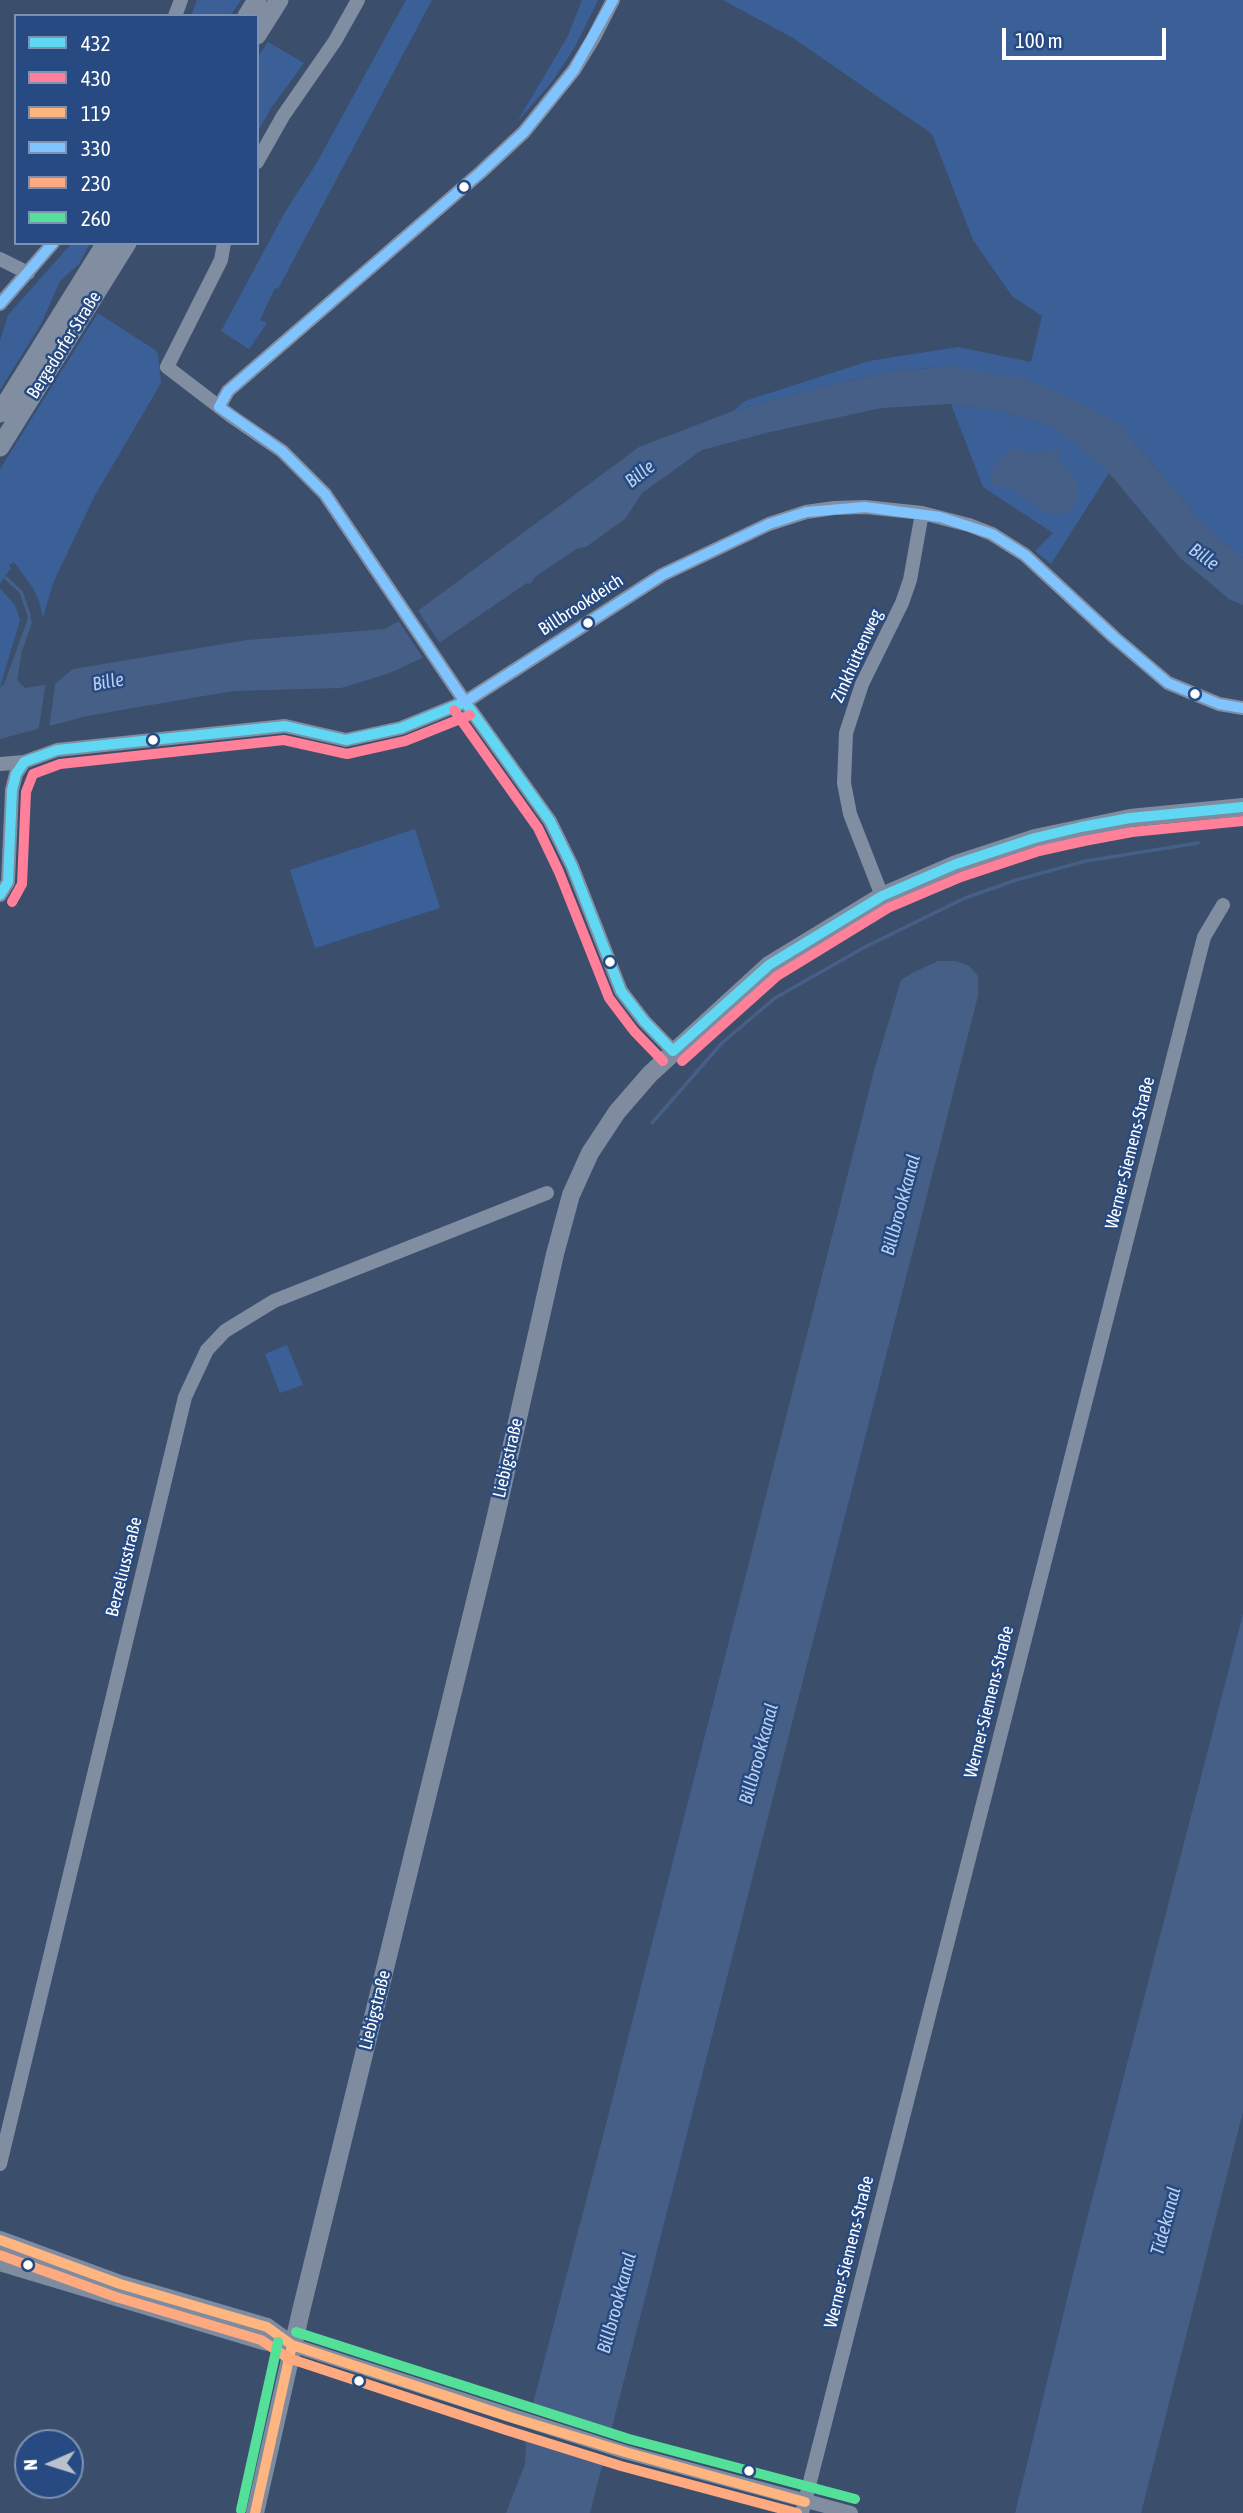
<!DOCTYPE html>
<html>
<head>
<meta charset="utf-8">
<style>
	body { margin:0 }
	#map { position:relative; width:1243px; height:2513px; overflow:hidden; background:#3b4e6c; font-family:"Asap Condensed",sans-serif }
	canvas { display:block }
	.legend { position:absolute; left:14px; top:14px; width:245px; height:231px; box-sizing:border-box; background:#264a81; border:2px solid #7d92b3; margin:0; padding:9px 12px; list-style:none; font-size:21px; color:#fff }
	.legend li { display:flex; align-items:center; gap:14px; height:35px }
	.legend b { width:35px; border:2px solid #7d92b3 }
	.north { position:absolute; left:14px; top:2429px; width:70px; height:70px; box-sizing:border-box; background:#264a81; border:2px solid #7d92b3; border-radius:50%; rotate:267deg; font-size:19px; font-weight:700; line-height:28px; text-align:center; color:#fff }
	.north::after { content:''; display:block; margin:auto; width:24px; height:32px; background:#bac1cc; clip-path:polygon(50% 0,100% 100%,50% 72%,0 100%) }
	.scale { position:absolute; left:1002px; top:28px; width:164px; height:32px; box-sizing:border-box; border:4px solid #fff; border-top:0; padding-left:9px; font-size:21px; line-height:24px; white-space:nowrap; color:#fff; -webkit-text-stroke:5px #264a81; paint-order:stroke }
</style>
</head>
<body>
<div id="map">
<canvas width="1243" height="2513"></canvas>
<ul class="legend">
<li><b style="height:9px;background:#60d8f3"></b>432</li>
<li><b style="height:9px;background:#ff8098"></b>430</li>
<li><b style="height:9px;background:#ffb580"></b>119</li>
<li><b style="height:9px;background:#80c4ff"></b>330</li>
<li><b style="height:9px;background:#ffa980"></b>230</li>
<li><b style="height:9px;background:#53e098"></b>260</li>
</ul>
<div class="north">N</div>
<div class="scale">100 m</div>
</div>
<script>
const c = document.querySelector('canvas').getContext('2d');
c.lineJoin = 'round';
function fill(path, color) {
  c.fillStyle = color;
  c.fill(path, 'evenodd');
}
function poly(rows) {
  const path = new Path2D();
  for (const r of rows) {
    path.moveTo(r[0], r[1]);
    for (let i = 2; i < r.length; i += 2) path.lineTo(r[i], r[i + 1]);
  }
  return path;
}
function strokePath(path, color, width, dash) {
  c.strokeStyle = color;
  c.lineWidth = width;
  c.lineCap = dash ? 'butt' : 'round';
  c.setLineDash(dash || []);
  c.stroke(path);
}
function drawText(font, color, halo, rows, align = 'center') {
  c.font = font + ' "Asap Condensed",sans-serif';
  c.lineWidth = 5;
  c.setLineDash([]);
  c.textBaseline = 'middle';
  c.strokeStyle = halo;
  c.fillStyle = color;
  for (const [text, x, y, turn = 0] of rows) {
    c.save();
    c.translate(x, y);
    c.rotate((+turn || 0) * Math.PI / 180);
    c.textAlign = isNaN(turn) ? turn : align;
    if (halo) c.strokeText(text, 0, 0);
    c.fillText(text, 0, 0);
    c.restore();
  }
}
fill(poly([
	[197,0,241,0,230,16,191,16],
	[406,0,432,0,278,289,275,288,260,320,267,323,249,349,221,331,285,212,316,164],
	[582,0,598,0,575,47,551,83,517,122,568,36],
	[723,0,1243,0,1243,558,1223,542,1194,513,1118,423,950,366,888,372,817,388,733,411,745,401,869,361,958,347,1031,362,1042,316,1012,296,973,240,932,134,793,38],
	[268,42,304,63,271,108,257,133,257,58],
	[72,243,90,243,79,264,60,281,41,324,0,390,0,341,8,315],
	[98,313,155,350,158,354,161,383,94,497,53,583,43,618,39,601,33,588,14,562,9,565,11,568,0,584,0,469],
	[951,404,1007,412,1052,426,1085,451,1109,473,1051,564,1035,551,1053,533,983,487],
	[0,588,15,605,20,620,0,687],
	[415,829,440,908,315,948,290,870],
	[287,1345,303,1385,280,1393,265,1354]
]), '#3b6097');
fill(poly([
	[950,366,1026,379,1083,404,1118,423,1194,513,1223,542,1243,558,1243,605,1229,599,1180,558,1109,473,1085,451,1051,426,1007,412,951,404,882,408,770,432,702,450,642,493,626,518,586,547,578,548,535,577,530,584,527,583,442,641,422,658,390,673,341,688,233,691,87,716,0,739,0,687,4,684,27,621,33,620,22,651,17,680,25,688,56,683,73,669,247,640,385,629,419,610,639,447,733,411,817,388,888,372],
	[1015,448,1022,451,1046,452,1059,448,1060,461,1077,481,1078,500,1068,512,1062,515,1047,513,1014,489,991,485,992,471,998,461],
	[938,961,955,961,969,966,978,976,978,996,590,2513,506,2513,525,2464,526,2446,524,2438,604,2132,874,1071,901,980,912,973],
	[1243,1614,1243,2112,1141,2513,1015,2513,1078,2254]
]), '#465f86');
fill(poly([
	[416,608,442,646,424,659,397,619],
	[56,678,49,729,38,733,46,681],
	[529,2408,614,2433,607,2462,521,2436]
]), '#3b4e6c');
strokePath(poly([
	[6,578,21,592,29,615,29,624],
	[652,1123,722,1043,775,998,865,947,965,898,1016,880,1086,861,1198,843]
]), '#465f86', 3.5);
strokePath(poly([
	[175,16,181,0],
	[257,162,283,116,335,41,358,0],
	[224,243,221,260,167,367,231,416,282,451,325,494,465,702,550,821,572,866,621,991,644,1021,673,1051],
	[0,259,28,273],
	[0,304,53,243],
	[219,407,228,391,481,172,524,132,574,70,593,39,613,0],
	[0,764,24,762,57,750,285,726,346,740,401,728,465,702,662,575,769,524,806,512,834,508,865,507,922,513,969,525,992,534,1025,555,1115,638,1168,683,1219,704,1243,708],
	[0,895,8,882,12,790,16,774,24,762],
	[882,896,850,814,844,783,846,733,862,684,902,603,910,580,922,513],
	[0,2164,185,1397,207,1350,225,1331,274,1301,547,1193],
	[292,2345,625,2452,851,2513],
	[802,2513,1204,937,1223,905]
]), '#818ea2', 14);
strokePath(poly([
	[0,2240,120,2284,267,2327,292,2345],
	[0,2262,263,2341,286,2344],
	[255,2513,301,2311,495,1520,555,1254,571,1195,590,1153,617,1112,650,1074,769,965,882,896,956,864,1035,838,1130,818,1243,807]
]), '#7f8ca0', 18);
strokePath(poly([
	[247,16,257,0],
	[257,35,279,0],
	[0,413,106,243],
	[0,447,127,243]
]), '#818ea2', 19);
strokePath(poly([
	[465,702,550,821,572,866,621,991,644,1021,673,1051],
	[0,895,8,882,12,790,16,774,24,762,57,750,285,726,346,740,401,728,465,702],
	[673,1051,769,965,882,896,956,864,1035,838,1081,827,1130,818,1243,807]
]), '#60d8f3', 10);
strokePath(poly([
	[454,710,538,828,559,872,609,998,634,1031,663,1061],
	[12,902,22,884,26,792,33,774,60,764,284,740,347,754,405,741,470,715],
	[682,1061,777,976,888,908,961,877,1039,851,1084,841,1132,832,1243,821]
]), '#ff8098', 10);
strokePath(poly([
	[0,2240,120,2284,267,2327,292,2345,510,2417,625,2452,805,2502],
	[255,2513,292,2345]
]), '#ffb580', 10);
strokePath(poly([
	[613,0,574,70,524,132,481,172,228,391,219,407,282,451,325,494,465,702,662,575,769,524,806,512,865,507,940,517,992,534,1025,555,1115,638,1168,683,1219,704,1243,708],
	[0,304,53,243]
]), '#80c4ff', 10);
strokePath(poly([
	[0,2255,116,2297,261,2340,288,2358,506,2430,621,2466,797,2513]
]), '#ffa980', 10);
strokePath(poly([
	[296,2332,629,2439,855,2499],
	[241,2510,278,2342]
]), '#53e098', 10);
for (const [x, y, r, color] of [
	[464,187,6,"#fff"],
	[588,623,6,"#fff"],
	[1195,694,6,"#fff"],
	[153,740,6,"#fff"],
	[610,962,6,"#fff"],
	[28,2265,6,"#fff"],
	[359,2381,6,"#fff"],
	[749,2471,6,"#fff"]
]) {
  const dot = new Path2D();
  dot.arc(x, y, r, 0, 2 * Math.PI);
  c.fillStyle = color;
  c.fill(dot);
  strokePath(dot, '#264a81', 2.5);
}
drawText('18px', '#fff', '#264a81', [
	["Bergedorfer Straße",64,345,-58],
	["Billbrookdeich",581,605,-33],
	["Zinkhüttenweg",857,656,-66],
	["Werner-Siemens-Straße",1130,1153,-76],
	["Liebigstraße",508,1458,-77],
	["Berzeliusstraße",124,1567,-76],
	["Werner-Siemens-Straße",989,1702,-76],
	["Liebigstraße",375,2010,-76],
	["Werner-Siemens-Straße",849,2252,-76]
]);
drawText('italic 19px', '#b9cfee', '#264a81', [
	["Bille",640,474,-38],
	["Bille",1204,557,36],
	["Bille",108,682,-10],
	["Billbrookkanal",901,1205,-75],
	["Billbrookkanal",759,1754,-75],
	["Tidekanal",1166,2221,-75],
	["Billbrookkanal",617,2303,-75]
]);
</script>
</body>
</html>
